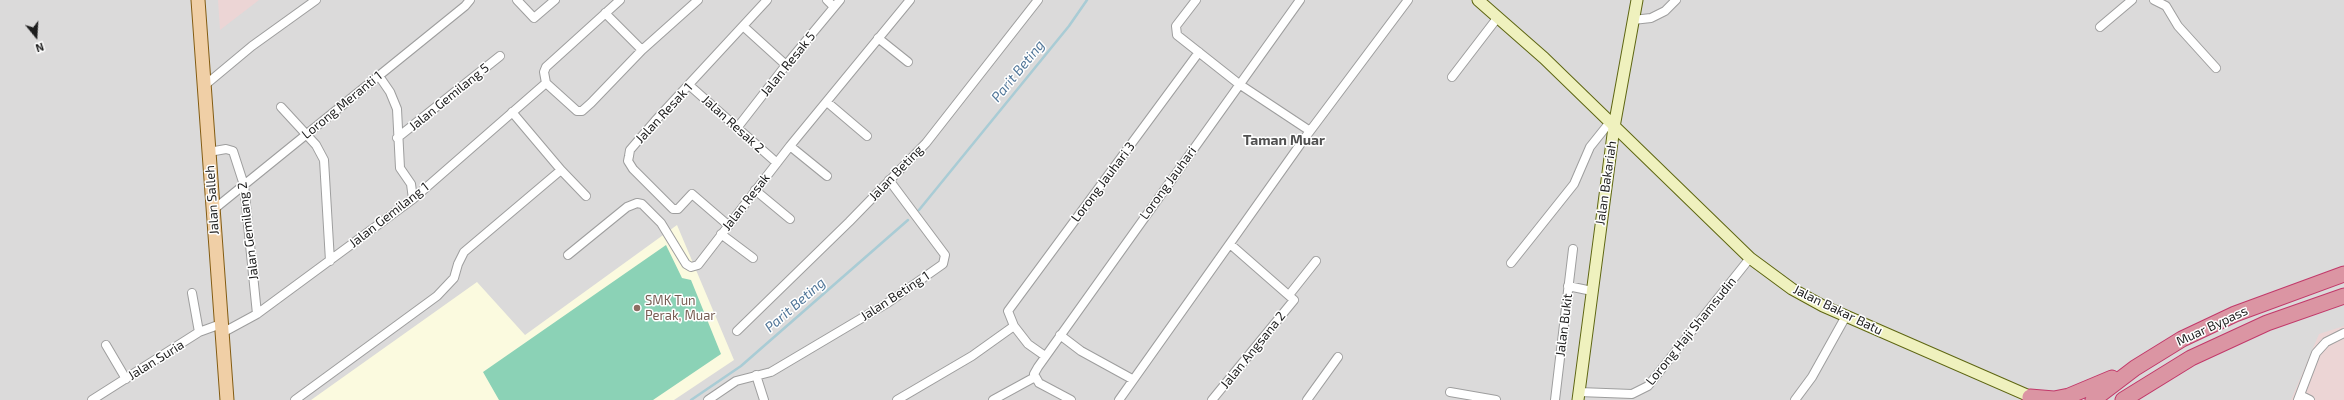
<!DOCTYPE html>
<html>
<head>
<meta charset="utf-8">
<style>
	body { margin:0 }
	#map { position:relative; width:2344px; height:400px; overflow:hidden; background:#edeae4; font-family:"Exo 2",sans-serif }
	canvas { display:block }
	.north { position:absolute; left:16px; top:16px; width:40px; height:40px; -webkit-text-stroke:3px #fff; paint-order:stroke; rotate:162deg; font-size:11px; font-weight:700; line-height:16px; text-align:center; color:#1d1d1d }
	.north::after { content:''; display:block; margin:auto; width:14px; height:18px; background:#1d1d1d; clip-path:polygon(50% 0,100% 100%,50% 72%,0 100%) }
</style>
</head>
<body>
<div id="map">
<canvas width="2344" height="400"></canvas>
<div class="north">N</div>
</div>
<script>
const c = document.querySelector('canvas').getContext('2d');
c.lineJoin = 'round';
function fill(path, color) {
  c.fillStyle = color;
  c.fill(path, 'evenodd');
}
function poly(rows) {
  const path = new Path2D();
  for (const r of rows) {
    path.moveTo(r[0], r[1]);
    for (let i = 2; i < r.length; i += 2) path.lineTo(r[i], r[i + 1]);
  }
  return path;
}
function strokePath(path, color, width, dash) {
  c.strokeStyle = color;
  c.lineWidth = width;
  c.lineCap = dash ? 'butt' : 'round';
  c.setLineDash(dash || []);
  c.stroke(path);
}
function drawText(font, color, halo, rows, align = 'center') {
  c.font = font + ' "Exo 2",sans-serif';
  c.lineWidth = 3;
  c.setLineDash([]);
  c.textBaseline = 'middle';
  c.strokeStyle = halo;
  c.fillStyle = color;
  for (const [text, x, y, turn = 0] of rows) {
    c.save();
    c.translate(x, y);
    c.rotate((+turn || 0) * Math.PI / 180);
    c.textAlign = isNaN(turn) ? turn : align;
    if (halo) c.strokeText(text, 0, 0);
    c.fillText(text, 0, 0);
    c.restore();
  }
}
fill(poly([
	[0,0,2344,0,2344,400,0,400]
]), '#dbdada');
fill(poly([
	[218,0,259,0,220,30],
	[2344,326,2344,400,2291,400,2319,334]
]), '#ecd5d5');
fill(poly([
	[677,225,734,360,674,400,311,400,477,282,525,335]
]), '#fbfadf');
fill(poly([
	[666,245,682,278,691,280,721,354,653,400,499,400,483,372]
]), '#8bd2b6');
strokePath(poly([
	[919,210,1069,26,1087,0],
	[691,400,741,366,908,220]
]), '#a9ccd5', 2.5);
const street = poly([
	[517,0,534,18,555,0],
	[620,0,546,67,544,72,546,83,577,111,582,111,591,103,642,50,698,0],
	[827,0,834,7],
	[1196,0,1176,26,1177,35,1239,84,1310,131],
	[2154,0,2166,6,2178,26,2216,68],
	[605,13,642,50],
	[1633,20,1651,18,1665,11,1676,0],
	[743,26,786,65],
	[2100,27,2132,0],
	[878,38,908,62],
	[379,76,390,92,397,109,400,168,411,184,413,199],
	[1452,77,1498,17],
	[689,85,777,163],
	[204,86,252,46,316,0],
	[827,102,867,136],
	[281,107,316,145,324,160,330,261],
	[512,112,561,170],
	[737,128,786,65,840,0],
	[397,138,500,56],
	[790,146,827,176],
	[209,152,226,149,233,151,244,185,257,314],
	[755,190,790,219],
	[213,210,465,6,470,0],
	[728,225,692,194,678,209,673,209,633,169,628,161,629,156,630,150,655,121,767,0],
	[721,234,753,258],
	[568,255,627,207,637,203,642,204,661,223,686,264,691,267,698,265,790,146,910,0],
	[1511,263,1574,184,1590,147,1610,122],
	[1568,286,1592,291],
	[192,293,199,332],
	[1289,295,1316,261],
	[737,331,849,222,926,143,1038,0],
	[222,333,257,314,413,199,546,83],
	[1060,335,1081,351,1132,379],
	[106,345,126,379],
	[1045,356,1028,344,1014,326,1008,311,1199,52],
	[756,375,764,400],
	[1450,392,1496,400],
	[1579,392,1632,394,1648,386,1750,258],
	[2300,395,2310,400],
	[92,400,199,332,221,324],
	[295,400,437,296,454,278,458,264,464,252,561,170,586,196],
	[708,400,736,381,771,372,889,302,943,264,945,255,889,180],
	[897,400,972,356,1014,326],
	[993,400,1035,377],
	[1071,400,1039,383,1034,374,1038,367,1300,0],
	[1119,400,1304,139,1408,0],
	[1212,400,1294,300,1230,244],
	[1307,400,1338,357],
	[1555,400,1573,249],
	[1795,400,1812,377,1846,316],
	[2298,400,2316,353,2326,342,2344,333]
]);
const secondary = poly([
	[1478,0,1544,58,1750,258,1792,289,1823,306,2036,399],
	[1578,400,1614,127,1637,0]
]);
const primary = poly([
	[198,0,227,400]
]);
const highway = poly([
	[2031,400,2030,397,2054,399,2069,396,2112,378],
	[2093,400,2135,368,2182,339,2235,314,2344,274],
	[2123,400,2191,358,2267,323,2344,296]
]);
strokePath(street, '#9e9e9e', 10);
strokePath(secondary, '#5e6612', 13);
strokePath(primary, '#835c12', 15);
strokePath(highway, '#c2396a', 17);
strokePath(street, '#fff', 8);
strokePath(secondary, '#eff1be', 11);
strokePath(primary, '#f0cfa6', 13);
strokePath(highway, '#db95a3', 15);
for (const [x, y, r, color] of [
	[637,308,4,"#8d6e63"]
]) {
  const dot = new Path2D();
  dot.arc(x, y, r, 0, 2 * Math.PI);
  c.fillStyle = color;
  c.fill(dot);
  strokePath(dot, '#fff', 1.5);
}
drawText('13px', '#1d1d1d', '#fff', [
	["Jalan Resak 5",788,64,-51],
	["Jalan Gemilang 5",449,97,-39],
	["Lorong Meranti 1",342,105,-39],
	["Jalan Resak 1",664,113,-47],
	["Jalan Resak 2",733,124,42],
	["Jalan Beting",896,173,-46],
	["Lorong Jauhari 3",1103,182,-53],
	["Lorong Jauhari",1168,183,-54],
	["Jalan Bakariah",1606,183,-82],
	["Jalan Salleh",212,200,-94],
	["Jalan Resak",746,202,-52],
	["Jalan Gemilang 1",389,215,-38],
	["Jalan Gemilang 2",248,231,-97],
	["Jalan Beting 1",895,296,-33],
	["Jalan Bakar Batu",1838,310,26],
	["Jalan Bukit",1564,325,-83],
	["Muar Bypass",2212,326,-25],
	["Lorong Haji Shamsudin",1691,331,-51],
	["Jalan Angsana 2",1253,350,-51],
	["Jalan Suria",156,360,-32]
]);
drawText('13px', '#785e54', '#fff', [
	["SMK Tun",645,301],
	["Perak, Muar",645,316]
], 'left');
drawText('italic 14px', '#527799', '#fff', [
	["Parit Beting",1018,71,-51],
	["Parit Beting",795,305,-41]
]);
drawText('bold 14px', '#505050', '#fff', [
	["Taman Muar",1284,140]
]);
</script>
</body>
</html>
